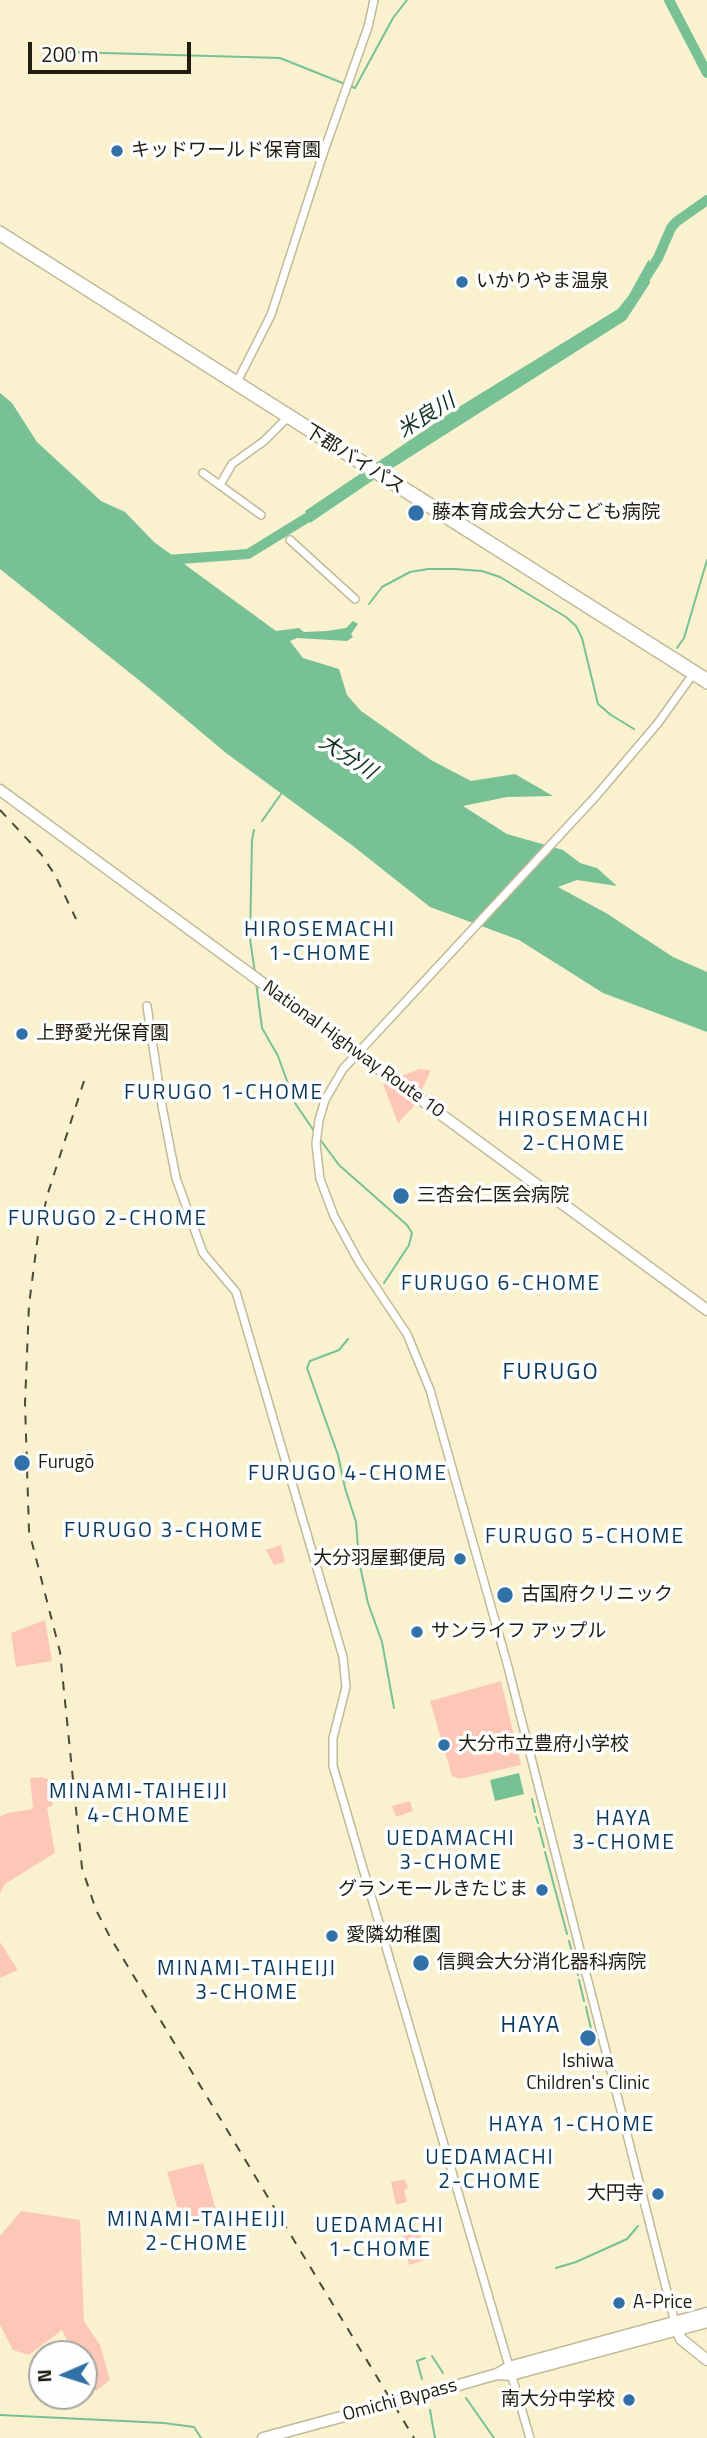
<!DOCTYPE html>
<html>
<head>
<meta charset="utf-8">
<style>
	body { margin:0 }
	#map { position:relative; width:707px; height:2438px; overflow:hidden; background:#faf2cf; font-family:"Titillium Web",sans-serif }
	canvas { display:block }
	.north { position:absolute; left:28px; top:2340px; width:70px; height:70px; box-sizing:border-box; background:#fefefe; border:2px solid #a5a49f; border-radius:50%; rotate:267deg; font-size:19px; font-weight:700; line-height:28px; text-align:center; color:#201d10 }
	.north::after { content:''; display:block; margin:auto; width:24px; height:32px; background:#3171a8; clip-path:polygon(50% 0,100% 100%,50% 72%,0 100%) }
	.scale { position:absolute; left:28px; top:42px; width:163px; height:32px; box-sizing:border-box; border:4px solid #201d10; border-top:0; padding-left:9px; font-size:21px; line-height:24px; white-space:nowrap; color:#201d10; -webkit-text-stroke:5px #fefefe; paint-order:stroke }
</style>
</head>
<body>
<div id="map">
<canvas width="707" height="2438"></canvas>
<div class="north">N</div>
<div class="scale">200 m</div>
</div>
<script>
const c = document.querySelector('canvas').getContext('2d');
c.lineJoin = 'round';
function fill(path, color) {
  c.fillStyle = color;
  c.fill(path, 'evenodd');
}
function poly(rows) {
  const path = new Path2D();
  for (const r of rows) {
    path.moveTo(r[0], r[1]);
    for (let i = 2; i < r.length; i += 2) path.lineTo(r[i], r[i + 1]);
  }
  return path;
}
function strokePath(path, color, width, dash) {
  c.strokeStyle = color;
  c.lineWidth = width;
  c.lineCap = dash ? 'butt' : 'round';
  c.setLineDash(dash || []);
  c.stroke(path);
}
function drawText(font, color, halo, rows, align = 'center') {
  c.font = font + ' "Titillium Web","Noto Sans JP",sans-serif';
  c.lineWidth = 7;
  c.setLineDash([]);
  c.textBaseline = 'middle';
  c.strokeStyle = halo;
  c.fillStyle = color;
  for (const [text, x, y, turn = 0] of rows) {
    c.save();
    c.translate(x, y);
    c.rotate((+turn || 0) * Math.PI / 180);
    c.textAlign = isNaN(turn) ? turn : align;
    if (halo) c.strokeText(text, 0, 0);
    c.fillText(text, 0, 0);
    c.restore();
  }
}
fill(poly([
	[419,1069,431,1070,421,1092,399,1077],
	[388,1083,416,1104,398,1123,383,1084],
	[281,1545,285,1562,274,1565,266,1550],
	[45,1620,52,1661,16,1667,11,1633],
	[501,1681,521,1765,460,1779,452,1776,430,1701],
	[42,1777,48,1779,53,1806,47,1807,55,1853,5,1884,0,1893,0,1817,7,1813,33,1809,30,1778],
	[410,1801,413,1811,396,1817,392,1806],
	[0,1942,18,1970,0,1978],
	[203,2163,217,2214,182,2224,167,2172],
	[405,2179,408,2188,404,2190,407,2202,396,2205,391,2182],
	[21,2211,80,2220,84,2321,100,2345,110,2380,96,2391,84,2374,84,2354,74,2354,62,2330,29,2355,13,2350,0,2325,0,2236],
	[419,2229,428,2259,409,2265,402,2233]
]), '#fdc7b8');
fill(poly([
	[649,259,650,283,626,320,369,483,310,523,305,511,462,405,618,309,629,295],
	[0,393,12,403,37,442,101,501,125,512,154,542,276,631,299,628,304,632,327,631,346,628,353,621,358,624,351,634,353,637,347,641,297,638,290,641,303,658,339,669,347,695,361,711,431,760,471,781,515,774,553,796,507,797,463,806,507,834,563,850,580,863,597,868,617,886,577,880,558,887,606,913,673,957,707,972,707,1032,603,993,519,940,430,907,353,846,226,753,145,685,0,569],
	[519,1773,524,1794,495,1801,490,1780]
]), '#77c195');
strokePath(poly([
	[69,52,280,58,345,84],
	[350,86,355,88,393,18,407,0],
	[369,604,382,587,410,572,428,569,455,569,482,571,500,577,566,617,576,626,582,638,598,704,611,715,634,729],
	[677,648,684,638,707,560],
	[262,821,281,794],
	[254,830,252,840,250,939,255,973],
	[256,982,262,1028,278,1056,295,1103,314,1131],
	[319,1138,339,1165,407,1225,412,1233,409,1245,384,1283],
	[348,1339,339,1350,310,1361,307,1368,338,1455,345,1488,356,1522,359,1561,368,1603,382,1642,394,1708],
	[532,1799,535,1812],
	[536,1817,538,1823],
	[539,1828,544,1847],
	[545,1852,567,1934],
	[569,1941,578,1975],
	[579,1980,584,2001],
	[586,2007,591,2029],
	[556,2268,576,2262,627,2239,638,2226],
	[432,2356,443,2373],
	[422,2379,417,2361,425,2358],
	[466,2398,494,2438],
	[430,2410,435,2438],
	[0,2415,164,2423,194,2427,201,2438]
]), '#77c195', 2);
strokePath(poly([
	[669,0,707,73],
	[644,280,658,258,671,228,676,222,707,200],
	[167,560,248,554,318,511]
]), '#77c195', 10);
const secondary = poly([
	[0,230,707,677],
	[0,237,707,685],
	[236,384,271,315,324,151,368,27,374,0],
	[203,473,261,515],
	[220,485,232,464,264,441,289,416],
	[290,540,355,599],
	[147,1006,162,1106,176,1178,203,1253,236,1292,343,1657,346,1687,333,1738,333,1766,530,2438],
	[675,2323,508,1667,430,1390,407,1334,359,1262,334,1216,320,1179,316,1144,319,1120,325,1100,343,1069,597,795,658,723,696,670]
]);
const highway = poly([
	[0,790,707,1310],
	[676,2327,681,2339,707,2360],
	[497,2374,511,2375,707,2322],
	[410,2399,497,2374,509,2367,707,2313],
	[263,2438,378,2407]
]);
strokePath(secondary, '#c1b998', 10);
strokePath(highway, '#c1b998', 13);
strokePath(secondary, '#fff', 7);
strokePath(highway, '#fff', 10);
strokePath(poly([
	[0,810,41,854,55,875,76,919],
	[84,1081,48,1193,38,1235,29,1305,25,1403,29,1531,60,1652,82,1868,96,1910,110,1937,414,2438]
]), '#4c4837', 2, [9, 9]);
const highwayBridge = poly([
	[378,2407,410,2399]
]);
strokePath(highwayBridge, '#c1b998', 13, []);
strokePath(highwayBridge, '#fff', 10);
for (const [x, y, r, color] of [
	[117,151,7,"#3171a8"],
	[462,282,7,"#3171a8"],
	[416,513,9,"#3171a8"],
	[22,1034,7,"#3171a8"],
	[401,1196,9,"#3171a8"],
	[22,1463,9,"#3171a8"],
	[460,1559,7,"#3171a8"],
	[505,1595,9,"#3171a8"],
	[417,1632,7,"#3171a8"],
	[444,1745,7,"#3171a8"],
	[542,1890,7,"#3171a8"],
	[332,1936,7,"#3171a8"],
	[421,1963,9,"#3171a8"],
	[588,2038,9,"#3171a8"],
	[658,2194,7,"#3171a8"],
	[619,2303,7,"#3171a8"],
	[629,2400,7,"#3171a8"]
]) {
  const dot = new Path2D();
  dot.arc(x, y, r, 0, 2 * Math.PI);
  c.fillStyle = color;
  c.fill(dot);
  strokePath(dot, '#fefefe', 2.5);
}
drawText('19px', '#201d10', '#fefefe', [
	["キッドワールド保育園",131,151],
	["いかりやま温泉",476,282],
	["藤本育成会大分こども病院",432,513],
	["上野愛光保育園",36,1034],
	["三杏会仁医会病院",417,1196],
	["Furugō",38,1463],
	["大分羽屋郵便局",446,1559,"right"],
	["古国府クリニック",521,1595],
	["サンライフ アップル",431,1632],
	["大分市立豊府小学校",458,1745],
	["グランモールきたじま",528,1890,"right"],
	["愛隣幼稚園",346,1936],
	["信興会大分消化器科病院",437,1963],
	["Ishiwa",588,2062,"center"],
	["Children's Clinic",588,2084,"center"],
	["大円寺",644,2194,"right"],
	["A-Price",633,2303],
	["南大分中学校",615,2400,"right"]
], 'left');
drawText('19px', '#201d10', '#fefefe', [
	["下郡バイパス",354,460,32],
	["National Highway Route 10",353,1050,36],
	["Omichi Bypass",400,2401,-15]
]);
drawText('italic 21px', '#10311f', '#fefefe', [
	["米良川",427,417,-32],
	["大分川",347,758,33]
]);
c.letterSpacing = '2px';
drawText('21px', '#08385c', '#fefefe', [
	["HIROSEMACHI",320,931],
	["1-CHOME",320,955],
	["FURUGO 1-CHOME",224,1094],
	["HIROSEMACHI",574,1121],
	["2-CHOME",574,1145],
	["FURUGO 2-CHOME",108,1220],
	["FURUGO 6-CHOME",501,1285],
	["FURUGO 4-CHOME",348,1475],
	["FURUGO 3-CHOME",164,1532],
	["FURUGO 5-CHOME",585,1538],
	["MINAMI-TAIHEIJI",139,1793],
	["4-CHOME",139,1817],
	["HAYA",624,1820],
	["3-CHOME",624,1844],
	["UEDAMACHI",451,1840],
	["3-CHOME",451,1864],
	["MINAMI-TAIHEIJI",247,1970],
	["3-CHOME",247,1994],
	["HAYA 1-CHOME",572,2126],
	["UEDAMACHI",490,2159],
	["2-CHOME",490,2183],
	["MINAMI-TAIHEIJI",197,2221],
	["2-CHOME",197,2245],
	["UEDAMACHI",380,2227],
	["1-CHOME",380,2251]
]);
c.letterSpacing = '0px';
c.letterSpacing = '2px';
drawText('23px', '#08385c', '#fefefe', [
	["FURUGO",551,1373],
	["HAYA",531,2026]
]);
c.letterSpacing = '0px';
</script>
</body>
</html>
